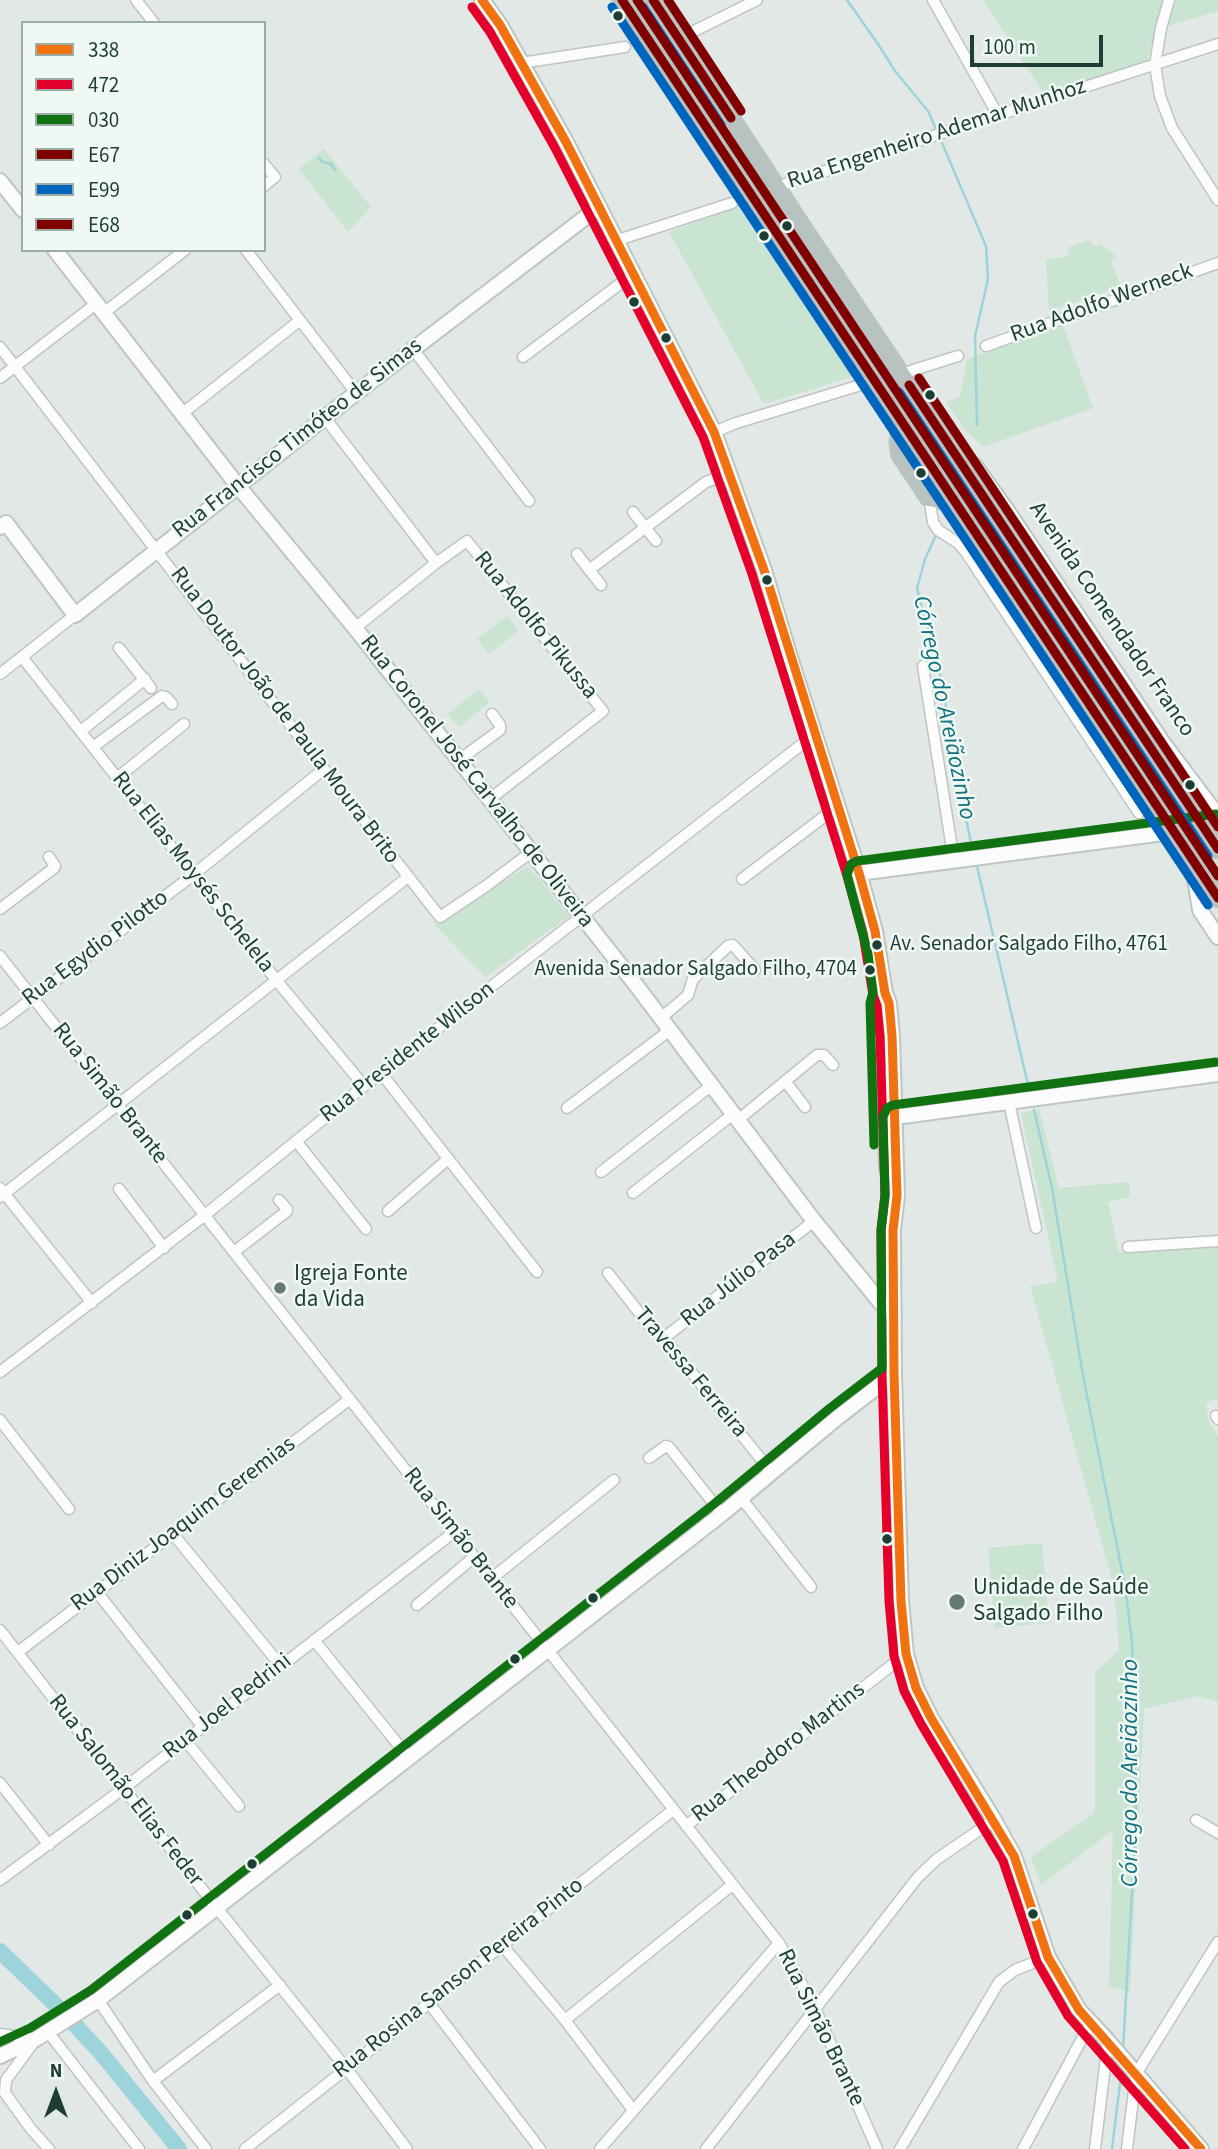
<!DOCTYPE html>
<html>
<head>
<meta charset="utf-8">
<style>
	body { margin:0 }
	#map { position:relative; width:1218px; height:2149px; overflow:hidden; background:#e2e8e5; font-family:"Source Sans 3",sans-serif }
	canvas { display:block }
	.legend { position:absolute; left:21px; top:21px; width:245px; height:231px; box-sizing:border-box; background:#eff8f3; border:2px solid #9bada7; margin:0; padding:9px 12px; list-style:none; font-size:21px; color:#1e3d34 }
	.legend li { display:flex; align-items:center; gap:14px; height:35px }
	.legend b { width:35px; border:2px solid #9bada7 }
	.north { position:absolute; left:21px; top:2058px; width:70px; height:70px; -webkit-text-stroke:5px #eff8f3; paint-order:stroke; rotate:0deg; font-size:19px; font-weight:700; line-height:28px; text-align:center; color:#1e3d34 }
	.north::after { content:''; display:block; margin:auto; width:24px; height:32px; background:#1e3d34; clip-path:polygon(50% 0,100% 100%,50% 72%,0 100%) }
	.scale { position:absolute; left:970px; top:35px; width:133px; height:32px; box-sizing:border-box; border:4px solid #1e3d34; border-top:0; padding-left:9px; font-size:21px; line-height:24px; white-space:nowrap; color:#1e3d34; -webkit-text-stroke:5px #eff8f3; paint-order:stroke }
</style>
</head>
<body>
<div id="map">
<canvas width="1218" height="2149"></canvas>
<ul class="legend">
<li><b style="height:9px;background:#f17210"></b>338</li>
<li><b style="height:9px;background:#e4002b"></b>472</li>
<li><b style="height:9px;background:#107210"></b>030</li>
<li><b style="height:9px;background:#800000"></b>E67</li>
<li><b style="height:9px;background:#0065bd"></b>E99</li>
<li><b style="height:9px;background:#800000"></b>E68</li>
</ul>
<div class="north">N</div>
<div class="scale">100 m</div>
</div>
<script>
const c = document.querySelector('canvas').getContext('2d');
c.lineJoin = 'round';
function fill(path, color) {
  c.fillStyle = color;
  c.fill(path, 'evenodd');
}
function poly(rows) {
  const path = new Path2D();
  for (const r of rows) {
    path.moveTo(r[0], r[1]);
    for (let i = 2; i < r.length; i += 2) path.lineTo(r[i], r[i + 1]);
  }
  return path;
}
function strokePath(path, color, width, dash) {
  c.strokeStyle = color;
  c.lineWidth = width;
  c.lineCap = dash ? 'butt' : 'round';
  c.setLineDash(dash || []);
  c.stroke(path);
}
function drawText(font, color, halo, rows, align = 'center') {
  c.font = font + ' "Source Sans 3",sans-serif';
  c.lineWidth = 5;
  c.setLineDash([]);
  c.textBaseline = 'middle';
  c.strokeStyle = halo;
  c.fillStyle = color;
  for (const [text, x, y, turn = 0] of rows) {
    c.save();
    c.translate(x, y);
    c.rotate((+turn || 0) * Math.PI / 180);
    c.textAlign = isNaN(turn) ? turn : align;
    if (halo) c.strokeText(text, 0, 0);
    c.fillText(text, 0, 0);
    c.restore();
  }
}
fill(poly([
	[983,0,1166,0,1147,62,1044,94],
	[1172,0,1218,0,1218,11,1164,27],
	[656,14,787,216,782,217,777,221,642,24],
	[324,149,371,207,348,232,299,169],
	[738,207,854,376,764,404,669,232],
	[793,234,796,234,993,524,988,523,980,528,788,239],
	[1089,240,1096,247,1101,244,1116,256,1111,261,1121,287,1049,311,1046,259,1067,257,1069,247],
	[1063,325,1093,408,983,447,968,433,946,402,960,397,967,359],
	[1001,541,1005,542,1123,721,1118,727,1113,728,995,546],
	[507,616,519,631,489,654,477,639],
	[479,689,490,702,459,727,448,714],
	[1133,735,1174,795,1159,797,1124,742,1128,741],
	[1211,852,1218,862,1218,885,1197,854],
	[528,866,569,916,485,977,435,925],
	[1039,1109,1059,1188,1129,1182,1130,1197,1108,1202,1119,1253,1218,1246,1218,1401,1216,1399,1206,1403,1208,1420,1218,1436,1218,1702,1199,1696,1144,1709,1130,1992,1109,1987,1113,1830,1041,1885,1031,1857,1095,1812,1095,1672,1119,1651,1114,1587,1030,1286,1058,1282,1021,1113],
	[1042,1543,1049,1623,995,1628,988,1548]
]), '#c9e4d0');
strokePath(poly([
	[847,0,878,44,895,71,928,111,936,129],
	[942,143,986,246,988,279,975,336,977,425],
	[319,158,323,162,331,164,335,170],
	[937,533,925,559,917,588,923,613,935,646,966,819,973,852],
	[976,862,1029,1089],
	[1034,1110,1052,1188,1082,1370,1125,1586,1132,1641,1136,1822,1123,2049],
	[1112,2149,1122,2067]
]), '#9dd4dc', 2.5);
strokePath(poly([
	[0,1951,62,2011,101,2053,179,2149]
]), '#9dd4dc', 16);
const street = poly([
	[136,0,154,23],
	[933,0,998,115],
	[1169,0,1161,28,1155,65,1160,96,1172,128,1218,200],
	[680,38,757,0],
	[521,63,625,47],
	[264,164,275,177,264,186],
	[776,187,1218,44],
	[615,241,732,203],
	[246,250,356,393],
	[105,312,185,250],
	[986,346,1218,263],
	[0,347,324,769,440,917,486,886,530,853],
	[413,349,529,501],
	[523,357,633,274],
	[901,374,958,356],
	[0,378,97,303],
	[183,413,299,321],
	[325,418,436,563],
	[714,432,736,423,874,381],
	[929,497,933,522,938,530,958,543,965,551,1139,813],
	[633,512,656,541],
	[577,554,601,585],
	[589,570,706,482,729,474],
	[355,628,436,563,467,541,603,711,490,799],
	[119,648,151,688],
	[22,657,277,981,364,1086],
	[923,666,954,861],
	[0,674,75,615],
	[81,731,145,679],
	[93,747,162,696,166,697,172,704],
	[459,760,500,730,500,725,492,714],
	[117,778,184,724],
	[742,879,838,806],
	[0,909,54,868,55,866,49,857],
	[0,956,779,1943,815,2008,877,2149],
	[661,1018,688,995,693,979,728,946,733,945,755,970],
	[0,1023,193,875,324,769],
	[381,1073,537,1272],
	[785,1081,805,1107],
	[1009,1102,1036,1228],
	[567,1108,670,1030],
	[738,1120,817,1055,824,1055,833,1065],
	[296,1141,366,1229],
	[601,1172,712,1085],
	[0,1188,92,1303],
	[119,1189,164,1248],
	[633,1193,733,1114],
	[0,1197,408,877],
	[388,1211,448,1159],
	[1128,1247,1218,1241],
	[234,1252,287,1211,287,1209,279,1200],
	[608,1273,652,1329,664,1338,772,1473],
	[664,1338,814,1221],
	[0,1372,205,1215,364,1086,815,734],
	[1216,1416,1218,1419],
	[0,1420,69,1509],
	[649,1458,666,1446,669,1447,722,1514],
	[742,1499,811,1587],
	[173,1534,281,1666],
	[491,1579,614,1480],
	[97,1592,203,1727],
	[417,1605,474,1557],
	[0,1630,217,1908,346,2068,407,2149],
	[314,1640,409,1758],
	[18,1652,350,1399],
	[185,1740,239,1806],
	[0,1783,49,1845],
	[1196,1820,1218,1833],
	[686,1826,906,1654],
	[0,1880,124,1788,454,1532],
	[502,1945,565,2020,633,2110],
	[98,2000,153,2081,206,2149],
	[429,2003,540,2149],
	[565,2020,732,1885],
	[48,2032,139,2149],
	[0,2034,36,2039,6,2080,5,2093,31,2129,49,2149],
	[153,2081,280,1985],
	[245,2149,673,1810],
	[600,2149,779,1943],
	[706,2149,918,1877,937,1859,994,1820],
	[900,2149,999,1982,1015,1970,1048,1957],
	[1023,2149,1091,2022],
	[1095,2149,1108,2041],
	[1127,2149,1136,2074,1218,1942]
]);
const secondary = poly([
	[482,0,500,25,566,142,714,432,764,570,790,657,859,873,875,931,885,993,889,1003,892,1036,897,1196,893,1230,894,1374,901,1601,906,1654,916,1688,931,1718,994,1820,1014,1856,1048,1957,1079,2010,1108,2041,1201,2149],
	[0,181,23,210],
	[55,250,238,486,355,628,636,985,814,1221,880,1302,894,1316],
	[957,457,975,466,1006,509,1163,743,1218,816],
	[0,527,6,523,75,615,356,393,599,207],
	[1192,860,1200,910,1218,937],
	[859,873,1218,826],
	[884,1078,887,1169],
	[885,1112,895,1117,1218,1074],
	[0,2056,36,2039,98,2000,722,1514,838,1417,894,1374]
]);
const highway = poly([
	[622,0,1218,898],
	[653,0,803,229,1218,849],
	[902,423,899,443,901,455,929,497,955,502]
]);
strokePath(street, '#bfc5c2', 13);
strokePath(secondary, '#bdc6c2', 18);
strokePath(highway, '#bbc5c1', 21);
strokePath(street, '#fbfcfb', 10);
strokePath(secondary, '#fbfcfb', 14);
strokePath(highway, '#b8c2c0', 18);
strokePath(poly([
	[482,0,500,25,566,142,714,432,764,570,859,873,875,931,885,993,889,1003,892,1036,897,1196,893,1230,894,1374,901,1601,906,1654,916,1688,931,1718,1014,1856,1048,1957,1079,2010,1201,2149]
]), '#f17210', 9);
strokePath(poly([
	[472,7,490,32,555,148,703,437,752,574,847,876,863,934,873,995,877,1006,880,1037,885,1195,881,1230,882,1374,889,1601,894,1656,904,1691,921,1724,1003,1861,1037,1962,1068,2016,1185,2149]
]), '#e4002b', 9);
strokePath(poly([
	[874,1145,870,1003,873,992,868,954,847,875,851,864,857,861,1216,814],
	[0,2042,30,2028,91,1990,714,1504,830,1408,882,1368,881,1230,885,1195,883,1117,887,1108,893,1105,1216,1062]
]), '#107210', 9);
strokePath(poly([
	[622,0,1218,898],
	[653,0,731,118],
	[909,385,1218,849]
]), '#800000', 9);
strokePath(poly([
	[612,7,1208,905],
	[643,7,721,125],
	[899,392,1208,856]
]), '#0065bd', 9);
strokePath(poly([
	[637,0,1218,876],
	[668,0,741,111],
	[919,378,1218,827]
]), '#800000', 9);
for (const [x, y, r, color] of [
	[618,16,6,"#1e3d34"],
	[787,226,6,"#1e3d34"],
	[764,236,6,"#1e3d34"],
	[634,302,6,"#1e3d34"],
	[666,338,6,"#1e3d34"],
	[930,395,6,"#1e3d34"],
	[921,473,6,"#1e3d34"],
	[767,580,6,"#1e3d34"],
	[1190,785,6,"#1e3d34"],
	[877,945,6,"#1e3d34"],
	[870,970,6,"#1e3d34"],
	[280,1288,7,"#637972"],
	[887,1539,6,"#1e3d34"],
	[593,1598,6,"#1e3d34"],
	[957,1602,9,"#637972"],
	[515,1659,6,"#1e3d34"],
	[252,1864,6,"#1e3d34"],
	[1033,1914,6,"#1e3d34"],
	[187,1915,6,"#1e3d34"]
]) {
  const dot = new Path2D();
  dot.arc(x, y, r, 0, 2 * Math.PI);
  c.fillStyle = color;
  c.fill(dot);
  strokePath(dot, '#eff8f3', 2.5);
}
drawText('21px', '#1e3d34', '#eff8f3', [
	["Av. Senador Salgado Filho, 4761",890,945],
	["Avenida Senador Salgado Filho, 4704",857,970,"right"]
], 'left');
drawText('23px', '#1e3d34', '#eff8f3', [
	["Rua Engenheiro Ademar Munhoz",937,135,-18],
	["Rua Adolfo Werneck",1102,304,-20],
	["Rua Francisco Timóteo de Simas",298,439,-38],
	["Avenida Comendador Franco",1111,620,56],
	["Rua Adolfo Pikussa",535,626,51],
	["Rua Doutor João de Paula Moura Brito",284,716,53],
	["Rua Coronel José Carvalho de Oliveira",476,782,52],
	["Rua Elias Moysés Schelela",192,873,52],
	["Rua Egydio Pilotto",96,949,-37],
	["Rua Presidente Wilson",408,1053,-38],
	["Rua Simão Brante",109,1094,52],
	["Rua Júlio Pasa",739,1280,-38],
	["Travessa Ferreira",690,1373,50],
	["Rua Diniz Joaquim Geremias",184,1525,-37],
	["Rua Simão Brante",460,1539,52],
	["Rua Joel Pedrini",228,1707,-38],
	["Rua Theodoro Martins",779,1753,-38],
	["Rua Salomão Elias Feder",125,1791,52],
	["Rua Rosina Sanson Pereira Pinto",459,1979,-38],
	["Rua Simão Brante",820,2028,64]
]);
drawText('23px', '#1e3d34', '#eff8f3', [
	["Igreja Fonte",294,1275],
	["da Vida",294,1301],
	["Unidade de Saúde",973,1589],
	["Salgado Filho",973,1615]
], 'left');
drawText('italic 24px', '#12707f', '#eff8f3', [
	["Córrego do Areiãozinho",943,708,78],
	["Córrego do Areiãozinho",1132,1773,-90]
]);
</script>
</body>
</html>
